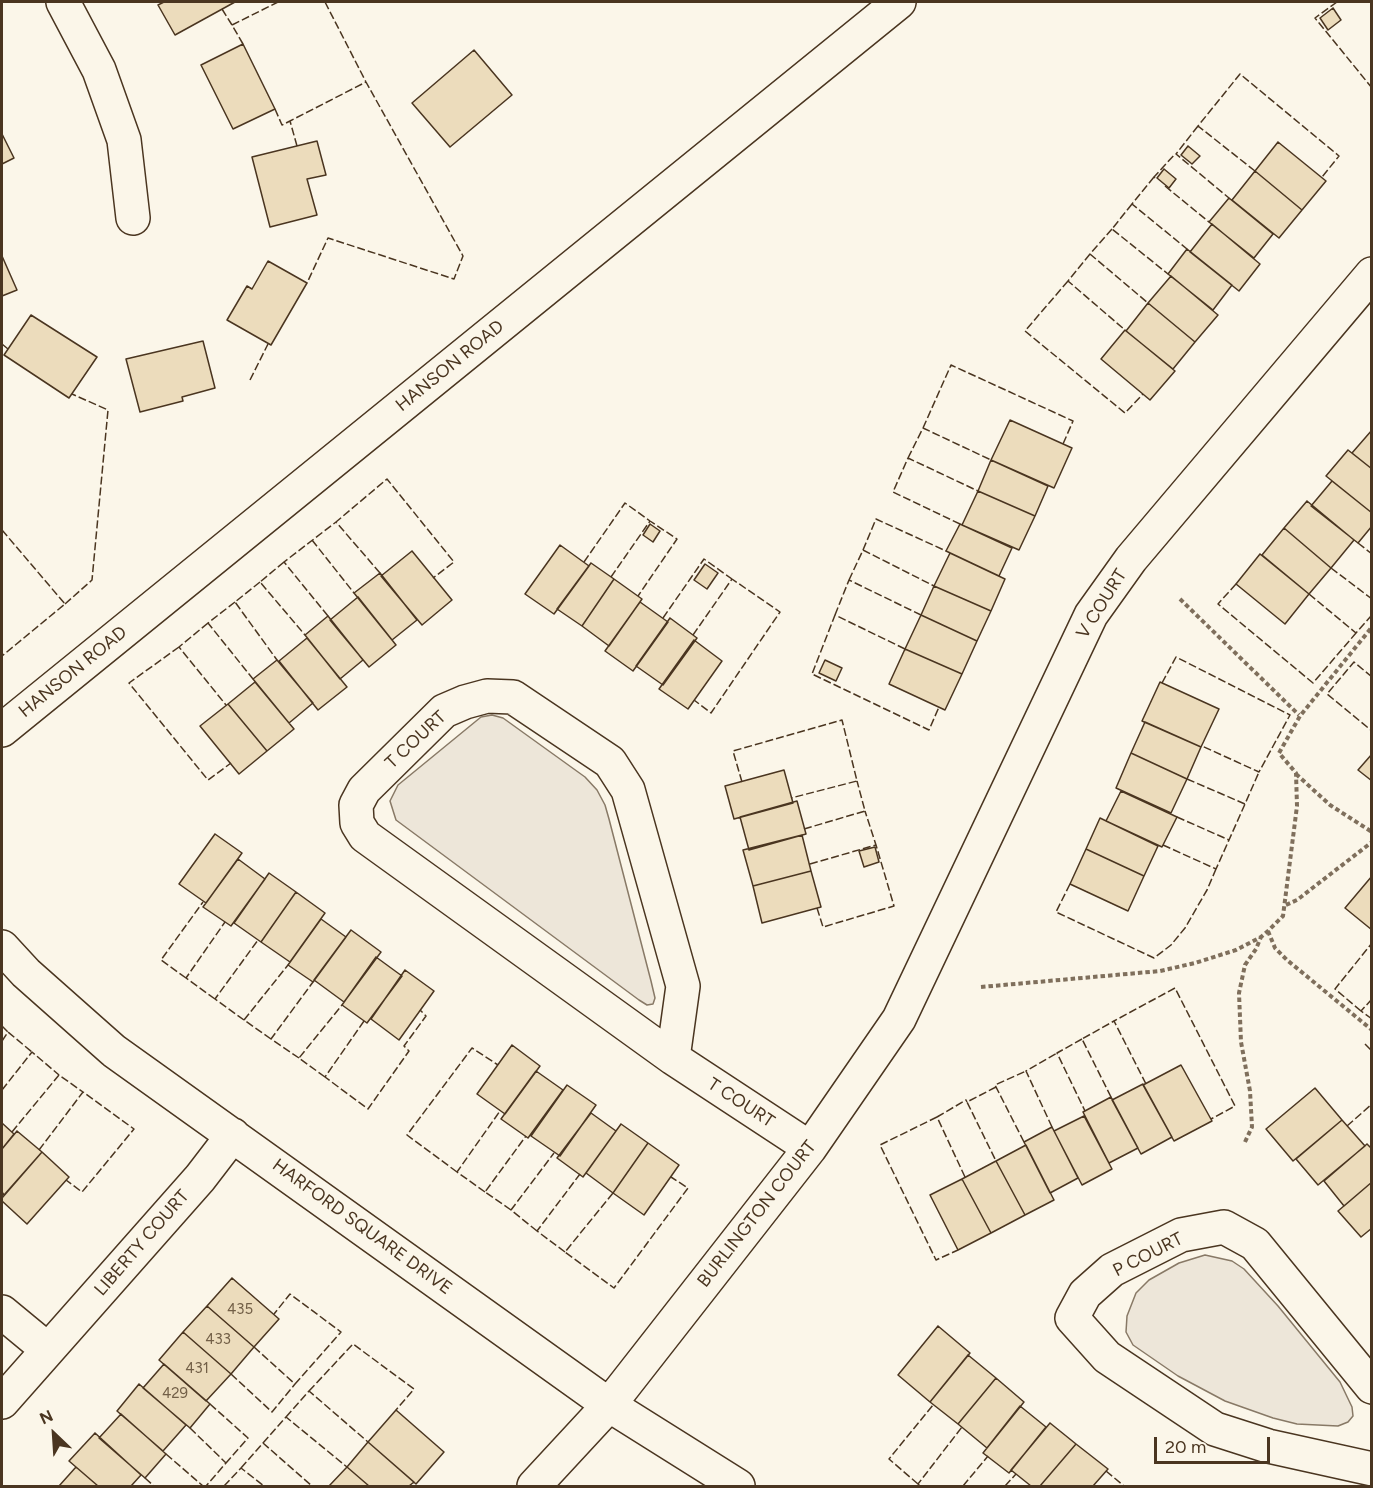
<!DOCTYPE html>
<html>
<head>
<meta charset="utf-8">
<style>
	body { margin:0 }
	#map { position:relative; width:1373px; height:1488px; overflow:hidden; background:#fbf6e9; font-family:Figtree,sans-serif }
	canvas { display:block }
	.frame { position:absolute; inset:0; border:3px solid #4a3520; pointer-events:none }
	.north { position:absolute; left:24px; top:1404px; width:60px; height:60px; -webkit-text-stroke:4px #fbf6e9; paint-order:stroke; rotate:335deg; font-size:16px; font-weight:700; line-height:24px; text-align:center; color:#4a3520 }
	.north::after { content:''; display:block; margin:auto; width:21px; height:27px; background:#4a3520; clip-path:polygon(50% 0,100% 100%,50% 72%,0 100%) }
	.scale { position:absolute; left:1154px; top:1437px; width:116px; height:27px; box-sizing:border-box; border:3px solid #4a3520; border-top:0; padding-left:8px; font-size:18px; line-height:21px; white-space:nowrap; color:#4a3520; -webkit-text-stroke:4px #fbf6e9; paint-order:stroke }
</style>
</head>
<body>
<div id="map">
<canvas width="1373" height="1488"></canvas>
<div class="frame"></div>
<div class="north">N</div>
<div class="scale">20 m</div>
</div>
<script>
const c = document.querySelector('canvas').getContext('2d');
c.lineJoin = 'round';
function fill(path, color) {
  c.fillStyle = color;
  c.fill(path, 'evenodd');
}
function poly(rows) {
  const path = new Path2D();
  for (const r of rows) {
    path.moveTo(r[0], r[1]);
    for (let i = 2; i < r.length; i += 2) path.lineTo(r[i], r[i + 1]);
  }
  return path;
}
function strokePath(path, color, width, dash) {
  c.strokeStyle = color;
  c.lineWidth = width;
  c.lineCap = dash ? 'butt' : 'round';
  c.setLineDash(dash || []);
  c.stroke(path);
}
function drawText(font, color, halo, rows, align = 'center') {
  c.font = font + ' Figtree,sans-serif';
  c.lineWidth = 4.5;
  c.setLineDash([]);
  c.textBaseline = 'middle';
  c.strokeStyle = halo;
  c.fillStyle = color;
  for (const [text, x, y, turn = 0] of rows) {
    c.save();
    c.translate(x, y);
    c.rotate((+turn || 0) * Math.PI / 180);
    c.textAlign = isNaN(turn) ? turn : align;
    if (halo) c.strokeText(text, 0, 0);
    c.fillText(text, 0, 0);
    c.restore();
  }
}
const green = poly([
	[492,715,503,718,585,777,597,790,605,805,609,819,651,981,655,998,653,1004,647,1005,639,1000,396,820,390,801,398,785,481,717,492,715],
	[1205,1255,1232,1261,1244,1269,1278,1306,1340,1382,1352,1407,1353,1416,1348,1422,1338,1426,1297,1424,1273,1418,1225,1401,1178,1376,1133,1345,1126,1332,1127,1316,1136,1293,1149,1280,1179,1263,1205,1255]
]);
fill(green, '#ede6d9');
strokePath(green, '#887966', 1.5);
const building = poly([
	[164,2,235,2,175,35,158,5,164,2],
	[1333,8,1341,20,1328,30,1320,18,1333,8],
	[243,44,275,109,233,129,201,65,243,44],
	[474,50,512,95,450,147,412,103,474,50],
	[2,134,14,158,2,164,2,134],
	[317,141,326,175,307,179,317,215,270,227,252,157,317,141],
	[1278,142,1326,181,1302,210,1255,171,1278,142],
	[1188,146,1200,156,1192,164,1181,155,1188,146],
	[1164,169,1176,179,1169,188,1157,178,1164,169],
	[1255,171,1302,210,1279,238,1232,200,1255,171],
	[1229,198,1273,234,1254,258,1209,222,1229,198],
	[1212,224,1260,264,1239,291,1190,252,1212,224],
	[1187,249,1232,285,1213,310,1168,274,1187,249],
	[2,256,17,290,2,296,2,256],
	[268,261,307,283,271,345,227,320,247,286,252,289,268,261],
	[1171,276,1218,315,1195,342,1148,303,1171,276],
	[1148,303,1195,342,1173,369,1126,331,1148,303],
	[31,315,97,357,69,398,4,355,31,315],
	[1125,330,1175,371,1150,400,1101,359,1125,330],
	[203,341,215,388,182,397,183,401,140,412,126,359,203,341],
	[1010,420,1072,448,1054,488,991,460,1010,420],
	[1372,430,1372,469,1352,453,1372,430],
	[1348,450,1372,469,1372,513,1326,476,1348,450],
	[991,460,1048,486,1035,516,978,491,991,460],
	[1332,481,1372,513,1372,526,1358,543,1311,506,1332,481],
	[978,491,1035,516,1019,550,962,525,978,491],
	[1307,501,1354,540,1331,568,1284,528,1307,501],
	[650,524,660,531,653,542,643,535,650,524],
	[960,524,1012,548,999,576,946,551,960,524],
	[1284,528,1331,568,1309,594,1262,555,1284,528],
	[560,545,589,566,554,614,525,594,560,545],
	[412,551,452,600,422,625,381,576,412,551],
	[950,553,1005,579,991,611,934,586,950,553],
	[1260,554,1309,594,1285,624,1236,584,1260,554],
	[591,563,614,579,582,626,557,609,591,563],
	[705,564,718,573,707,589,694,580,705,564],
	[380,573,417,620,392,640,354,593,380,573],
	[614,579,642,599,609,646,582,626,614,579],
	[934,586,991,611,977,641,921,615,934,586],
	[358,597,396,645,369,667,330,620,358,597],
	[640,602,668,622,633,671,605,651,640,602],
	[921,615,977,641,962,674,905,649,921,615],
	[328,616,363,660,340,679,305,635,328,616],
	[670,618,697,638,663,685,636,666,670,618],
	[307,638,347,687,318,710,279,661,307,638],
	[694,640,722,661,688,709,659,689,694,640],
	[905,649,962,674,945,710,889,684,905,649],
	[277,660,313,703,289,723,253,679,277,660],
	[825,660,842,668,836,681,819,673,825,660],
	[255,682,294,729,267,751,228,704,255,682],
	[1160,682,1219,709,1201,747,1142,721,1160,682],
	[228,704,267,751,239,774,200,726,228,704],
	[1145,722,1201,747,1187,779,1131,753,1145,722],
	[1131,753,1187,779,1171,813,1116,788,1131,753],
	[1372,754,1372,781,1358,770,1372,754],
	[784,770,793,803,734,819,725,786,784,770],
	[1121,791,1177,817,1162,847,1106,821,1121,791],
	[797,801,806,834,749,850,740,817,797,801],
	[1100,818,1158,846,1144,876,1086,849,1100,818],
	[215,834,242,853,206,903,179,884,215,834],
	[802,835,811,871,753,886,743,850,802,835],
	[875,847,879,862,864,867,859,851,875,847],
	[1086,849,1144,876,1128,911,1070,884,1086,849],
	[238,859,265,879,231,926,203,907,238,859],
	[811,871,821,907,762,923,753,886,811,871],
	[269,873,296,892,261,942,234,923,269,873],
	[1372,876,1372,930,1345,908,1372,876],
	[296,892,325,913,290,962,261,942,296,892],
	[321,919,346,937,313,982,288,965,321,919],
	[351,930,381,952,344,1002,314,980,351,930],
	[376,957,402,976,367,1023,342,1005,376,957],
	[405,970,434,991,399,1040,371,1019,405,970],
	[512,1045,540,1066,505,1114,477,1094,512,1045],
	[1181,1065,1212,1121,1174,1141,1143,1085,1181,1065],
	[536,1071,563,1090,528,1138,501,1119,536,1071],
	[1143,1084,1172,1137,1141,1154,1112,1100,1143,1084],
	[567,1085,596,1105,560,1156,531,1136,567,1085],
	[1315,1088,1342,1120,1293,1161,1266,1129,1315,1088],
	[1111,1097,1138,1148,1109,1163,1083,1112,1111,1097],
	[591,1113,616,1131,583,1177,557,1158,591,1113],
	[1084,1116,1112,1169,1082,1185,1054,1131,1084,1116],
	[1342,1120,1365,1146,1318,1185,1296,1159,1342,1120],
	[2,1123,14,1134,2,1149,2,1123],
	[621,1124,648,1143,613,1193,586,1173,621,1124],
	[1052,1127,1078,1178,1050,1193,1024,1142,1052,1127],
	[17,1131,42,1152,4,1195,2,1192,2,1149,17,1131],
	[648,1143,679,1165,644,1215,613,1193,648,1143],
	[1367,1144,1372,1149,1372,1182,1344,1206,1324,1181,1367,1144],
	[1026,1145,1054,1200,1025,1215,996,1161,1026,1145],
	[42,1152,69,1177,27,1224,2,1201,2,1198,42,1152],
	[996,1161,1025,1215,991,1233,962,1179,996,1161],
	[962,1179,991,1233,958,1250,930,1195,962,1179],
	[1372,1182,1372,1228,1361,1237,1338,1211,1372,1182],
	[232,1278,279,1319,254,1347,207,1306,232,1278],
	[207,1306,254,1347,231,1374,183,1332,207,1306],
	[938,1326,970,1353,930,1402,898,1375,938,1326],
	[183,1332,231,1374,206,1401,159,1360,183,1332],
	[968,1355,996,1378,958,1424,930,1402,968,1355],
	[164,1364,210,1404,190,1428,143,1388,164,1364],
	[996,1378,1024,1402,987,1448,958,1424,996,1378],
	[139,1384,186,1425,163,1451,117,1411,139,1384],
	[1020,1406,1046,1427,1009,1473,983,1453,1020,1406],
	[396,1410,444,1452,416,1484,368,1442,396,1410],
	[121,1414,166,1454,145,1478,99,1438,121,1414],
	[1050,1423,1076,1444,1040,1486,1031,1486,1011,1470,1050,1423],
	[95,1433,141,1475,131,1486,98,1486,69,1461,95,1433],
	[368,1442,414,1482,409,1486,369,1486,347,1467,368,1442],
	[1076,1444,1108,1469,1093,1486,1040,1486,1076,1444],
	[76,1467,98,1486,59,1486,76,1467],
	[347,1467,369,1486,329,1486,347,1467]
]);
fill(building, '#ecdcbc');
strokePath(building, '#4a3520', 1.5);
const minor = poly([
	[63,2,99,70,124,140,133,218],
	[2,947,26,973,114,1051,609,1405,738,1486],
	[673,1058,683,986,628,790,610,762,513,697,487,696,465,702,444,711,364,790,356,805,357,823,365,836,673,1058,810,1148],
	[2,1312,48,1350],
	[1372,1387,1255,1244,1224,1227,1181,1235,1112,1270,1085,1294,1072,1318,1107,1357,1215,1429,1268,1446,1372,1469],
	[2,1402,200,1178,233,1135],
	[534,1486,609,1405,810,1148,899,1019,1091,615,1131,559,1372,274]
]);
const tertiary = poly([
	[2,730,899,2]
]);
strokePath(minor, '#4a3520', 36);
strokePath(tertiary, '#4a3520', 36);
strokePath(poly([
	[1180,599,1299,715],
	[1296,774,1330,805,1372,832],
	[1286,905,1297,900,1372,842],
	[1268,931,1275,948,1287,960,1372,1030],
	[981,987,1160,971,1195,963,1236,950,1261,937,1268,931,1283,916,1297,806,1296,773,1279,753,1300,716,1372,627],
	[1245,1142,1252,1127,1250,1091,1241,1042,1239,993,1245,965,1256,949,1261,937]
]), '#7f6f5c', 4, [4.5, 3]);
strokePath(minor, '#fbf6e9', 33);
strokePath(tertiary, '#fbf6e9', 33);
strokePath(poly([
	[325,2,366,82],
	[1337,2,1315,18,1372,88],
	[222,9,232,25],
	[243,44,232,25,278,2],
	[275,109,282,125,290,121],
	[1198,126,1176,154,1229,198],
	[297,146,290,121,366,82,463,256,454,279,328,238,307,283],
	[1255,171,1198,126,1240,74,1339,156,1322,177],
	[1154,177,1132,204,1187,249],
	[1155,178,1154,177,1175,154],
	[1165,186,1209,222],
	[1132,204,1112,229,1168,274],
	[1112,229,1090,254,1148,303],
	[1090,254,1068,281,1125,330],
	[1068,281,1025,331,1125,413,1143,394],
	[2,344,8,349],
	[250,380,268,344],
	[923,428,951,365,1073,421,1063,444],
	[908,458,923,428,991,460],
	[960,524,893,492,908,458,978,491],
	[2,530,65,604,2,656],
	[312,540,354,593],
	[1358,543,1372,554],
	[863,550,876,519,946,551],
	[284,562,260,582,305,635],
	[584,562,625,503,650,521],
	[1331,568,1372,599],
	[380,573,336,522,387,479,454,562,433,578],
	[611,577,650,521,677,539,638,596],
	[849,580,863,550,934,586],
	[260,582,235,602,277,660],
	[1236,584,1218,604,1313,683,1356,633],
	[1309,594,1356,633,1372,615],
	[235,602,208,623,253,679],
	[65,604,92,580,108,410,72,394],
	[835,615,849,580,921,615],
	[328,616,284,562,336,522],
	[663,618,704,559,732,579],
	[208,623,179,647,226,705],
	[693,635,732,579,780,612,711,713,694,700],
	[179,647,129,683,208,780,231,763],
	[905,649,835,615,812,674,929,730,939,707],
	[1372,677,1354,662,1327,694,1372,731],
	[1162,683,1176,657,1290,715,1259,772,1202,746],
	[1187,779,1245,804,1259,772],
	[742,782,733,751,842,720,857,781,791,798],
	[1177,817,1229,840,1245,804],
	[804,829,865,811,857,781],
	[1163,845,1216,869,1229,840],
	[810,864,876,845,865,811],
	[1070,884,1056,912,1154,958,1171,945,1185,928,1207,890,1216,869],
	[817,908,823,927,894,906,876,845],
	[186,978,161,960,203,902],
	[215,999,186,978,225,922],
	[1372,999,1361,1011,1372,1019],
	[1361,1011,1335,989,1372,943],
	[244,1020,215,999,258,940],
	[364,1021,325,1077,368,1109,409,1051,404,1046,426,1016,420,1010],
	[2,1026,8,1032],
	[271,1039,244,1020,288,965],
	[1082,1039,1057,1053,1085,1111],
	[2,1041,8,1032,32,1052],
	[1365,1044,1372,1051],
	[299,1058,271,1039,313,982],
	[325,1077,299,1058,342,1005],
	[1146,1084,1114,1021,1175,988,1235,1106,1211,1119],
	[996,1087,967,1102,996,1161],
	[2,1090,32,1052,59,1075],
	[1111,1097,1082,1039,1114,1021],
	[937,1117,880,1145,936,1260,958,1250],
	[1347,1126,1372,1104],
	[1052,1127,1026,1071,1057,1053],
	[12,1132,59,1075,83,1092],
	[1024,1142,995,1085,1026,1071],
	[39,1150,83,1092,134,1129,82,1192,66,1180],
	[457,1172,407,1135,472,1048,498,1065],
	[965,1177,937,1117,966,1100,967,1102],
	[485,1192,457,1172,500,1111],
	[613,1193,565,1252,614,1288,688,1188,671,1177],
	[511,1210,485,1192,526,1136],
	[537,1231,511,1210,554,1153],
	[565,1252,537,1231,580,1174],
	[254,1347,295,1384,341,1332,290,1294,274,1314],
	[231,1374,272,1412,295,1384],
	[309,1391,353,1344,414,1389,396,1410],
	[210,1404,248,1438,226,1463],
	[286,1417,309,1391,368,1442],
	[190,1428,226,1463,206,1486],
	[263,1443,286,1417,347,1467],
	[166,1454,203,1486],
	[241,1468,263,1443,312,1486],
	[1106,1471,1124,1486],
	[145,1478,154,1486],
	[918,1484,889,1459,933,1405],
	[224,1486,241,1468,264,1486],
	[920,1486,918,1484,962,1427],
	[963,1486,988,1456],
	[1005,1486,1016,1474]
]), '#4a3520', 1.5, [8, 3]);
drawText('15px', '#725f47', null, [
	["435",240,1310],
	["433",218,1340],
	["431",197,1369],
	["429",175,1394]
]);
drawText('18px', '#4a3520', '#fbf6e9', [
	["HANSON ROAD",450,366,-39],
	["V COURT",1102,604,-58],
	["HANSON ROAD",73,672,-39],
	["T COURT",416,740,-43],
	["T COURT",741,1103,33],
	["BURLINGTON COURT",757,1214,-52],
	["HARFORD SQUARE DRIVE",362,1227,36],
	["LIBERTY COURT",142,1243,-49],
	["P COURT",1148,1255,-27]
]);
</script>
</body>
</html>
